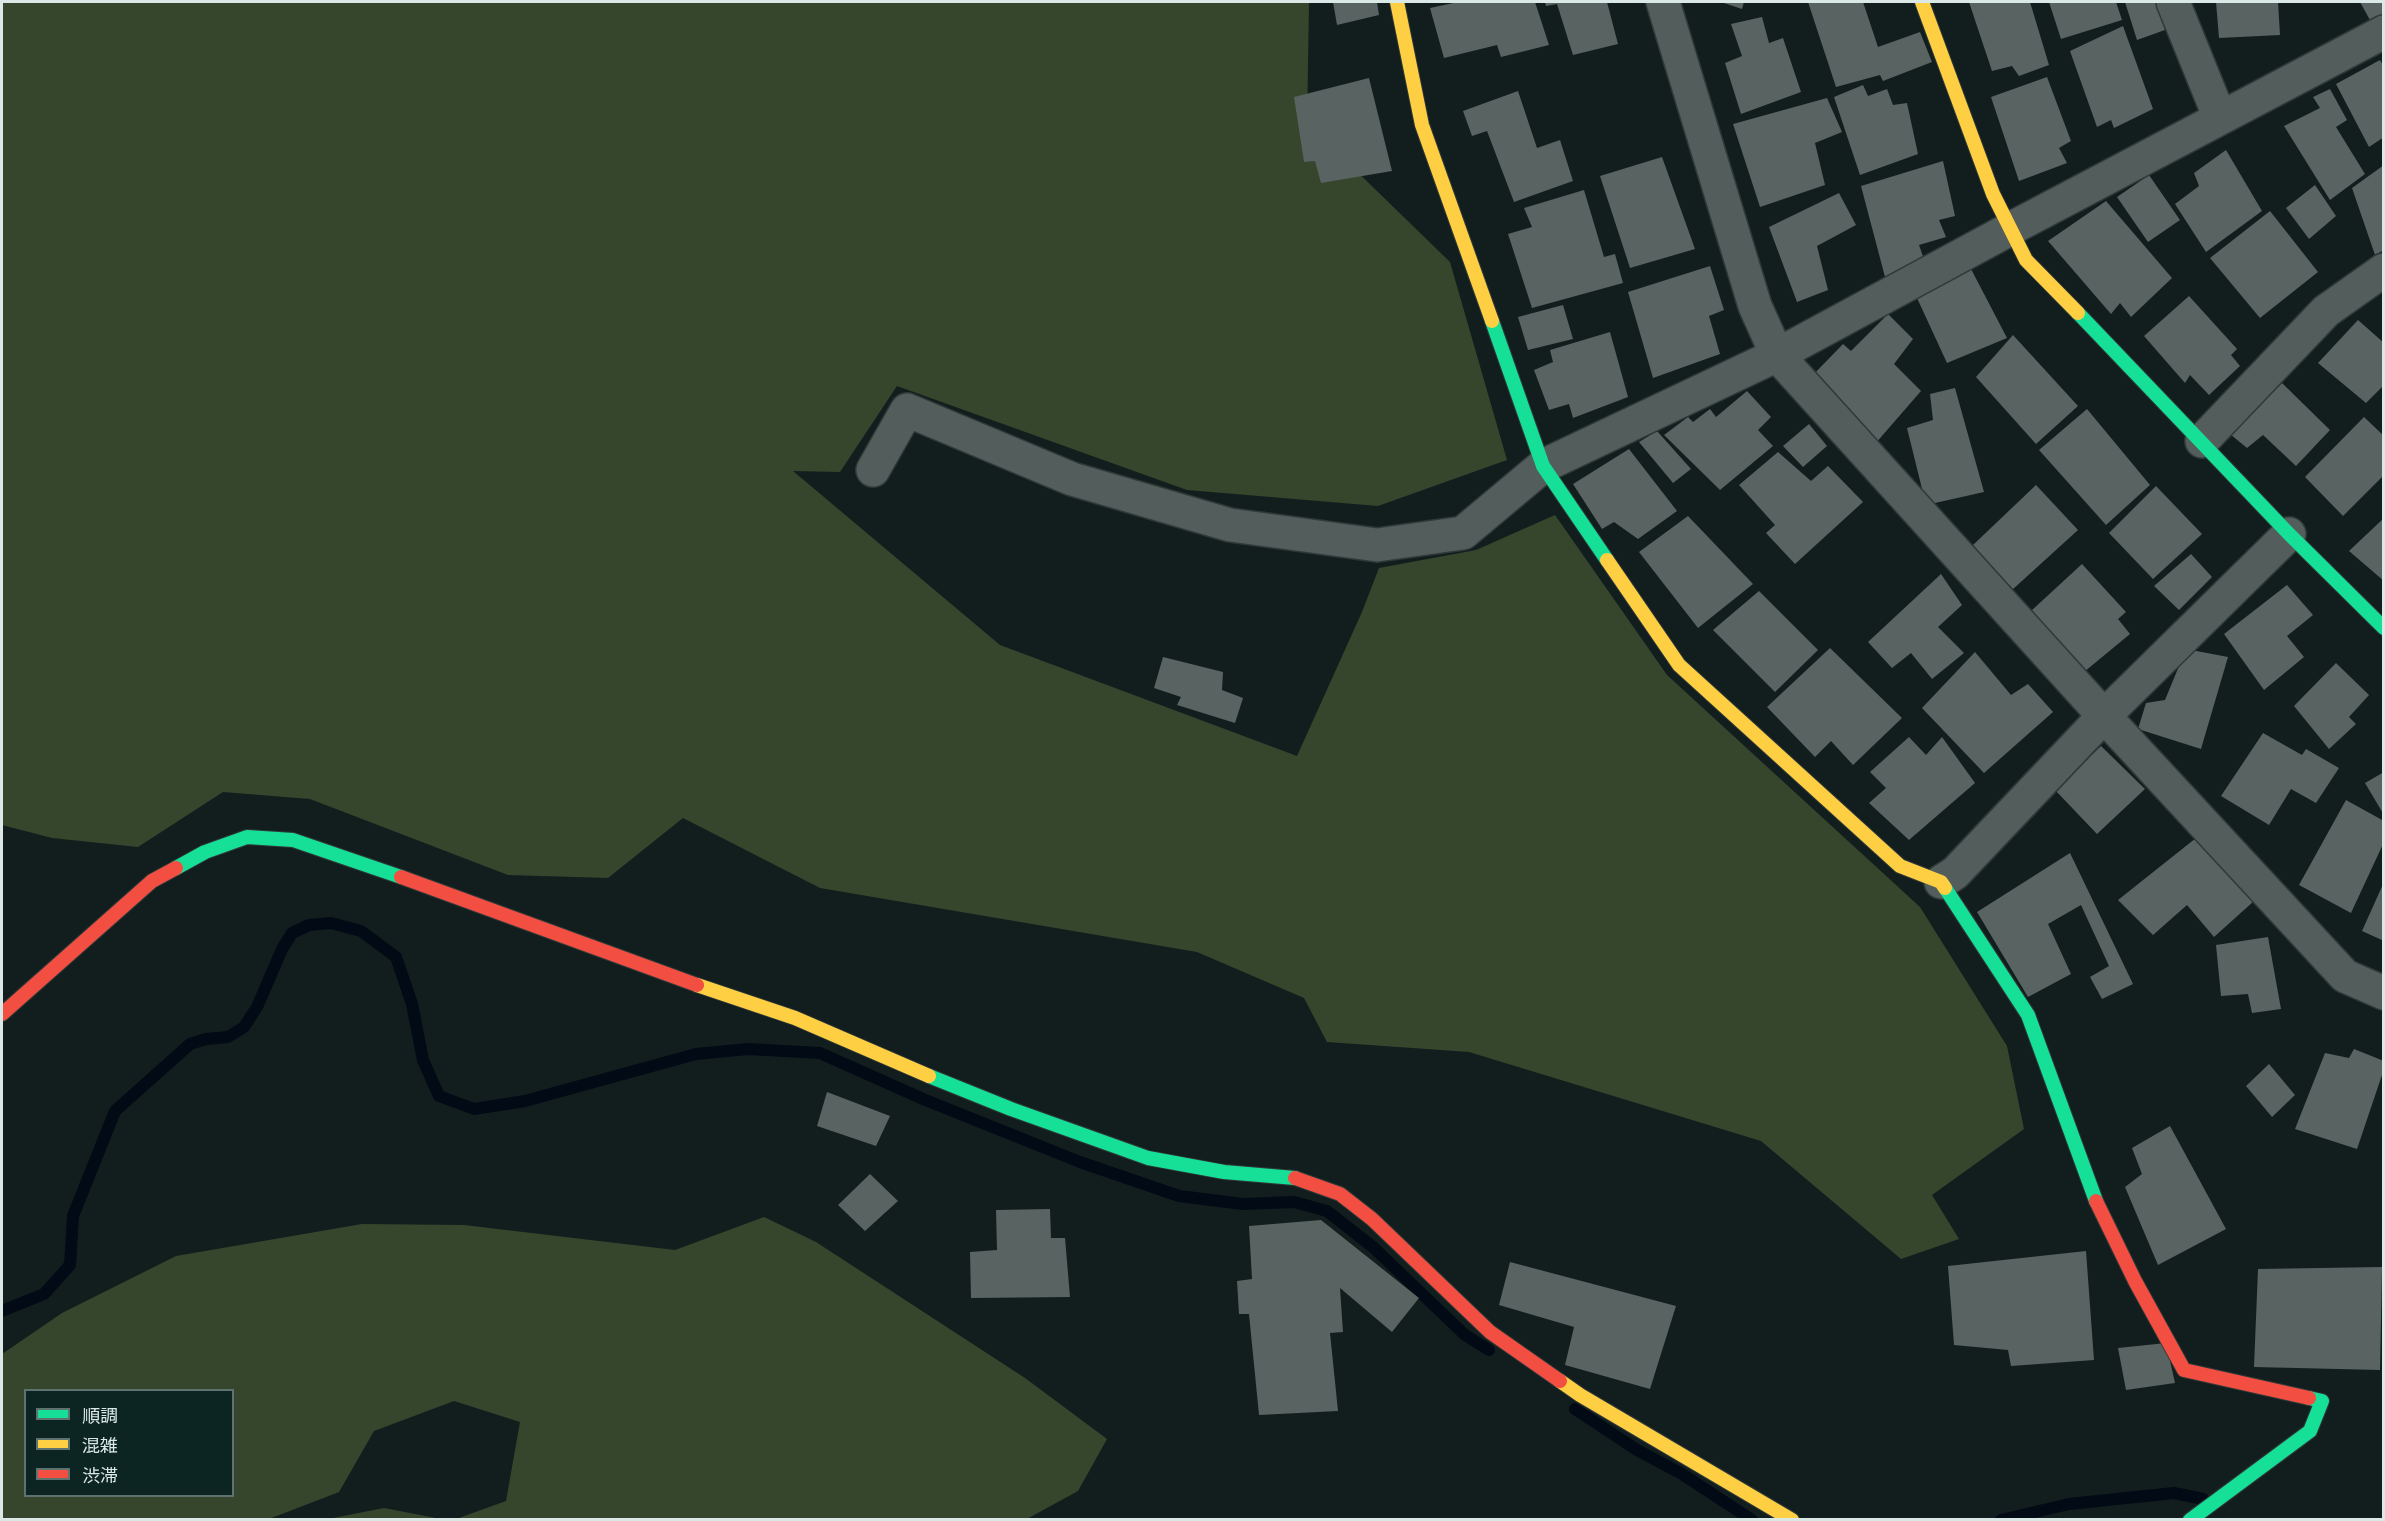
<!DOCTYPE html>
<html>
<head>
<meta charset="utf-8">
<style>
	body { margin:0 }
	#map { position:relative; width:2385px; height:1521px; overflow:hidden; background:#121e1e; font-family:"IBM Plex Serif","Noto Sans JP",serif }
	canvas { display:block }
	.frame { position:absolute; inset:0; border:3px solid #dae8e6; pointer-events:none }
	.legend { position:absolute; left:24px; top:1389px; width:210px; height:108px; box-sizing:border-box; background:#0c2422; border:2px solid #5e7270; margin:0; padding:8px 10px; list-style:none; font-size:18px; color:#dae8e6 }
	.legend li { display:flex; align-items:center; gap:12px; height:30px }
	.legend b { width:30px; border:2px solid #5e7270 }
</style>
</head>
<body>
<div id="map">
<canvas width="2385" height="1521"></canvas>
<div class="frame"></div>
<ul class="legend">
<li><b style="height:8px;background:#16e098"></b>順調</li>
<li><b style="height:8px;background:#ffcf43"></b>混雑</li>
<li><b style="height:8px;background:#f24e42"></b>渋滞</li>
</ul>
</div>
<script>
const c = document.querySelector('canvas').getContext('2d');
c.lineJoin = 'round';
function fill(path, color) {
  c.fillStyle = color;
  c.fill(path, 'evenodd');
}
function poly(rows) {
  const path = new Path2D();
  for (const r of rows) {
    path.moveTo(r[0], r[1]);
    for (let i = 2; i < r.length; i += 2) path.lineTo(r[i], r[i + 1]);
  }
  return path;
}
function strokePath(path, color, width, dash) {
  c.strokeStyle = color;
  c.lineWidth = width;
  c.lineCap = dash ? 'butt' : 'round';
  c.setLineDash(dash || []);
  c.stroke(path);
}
fill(poly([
	[2,2,1309,2,1307,123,1450,262,1507,460,1378,506,1187,490,897,386,840,472,793,471,1000,645,1297,756,1362,612,1379,568,1476,550,1555,515,1667,675,1920,907,2007,1046,2024,1129,1932,1195,1959,1239,1901,1259,1761,1141,1469,1052,1327,1042,1304,998,1197,952,820,888,683,818,608,878,508,875,310,799,223,792,138,847,52,838,2,825],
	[764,1217,816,1242,1025,1378,1107,1439,1078,1491,1025,1520,456,1519,506,1501,520,1422,454,1401,374,1431,339,1492,269,1519,2,1519,2,1354,62,1313,176,1256,362,1224,464,1225,675,1250],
	[26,1390,232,1390,232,1496,26,1496],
	[384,1508,441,1519,328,1519]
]), '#35462d');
strokePath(poly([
	[2,1311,44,1294,70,1265,73,1216,115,1111,190,1044,206,1039,228,1037,244,1027,257,1007,282,949,292,933,309,925,331,923,361,931,396,957,412,1004,423,1060,439,1096,474,1109,525,1101,696,1054,748,1049,820,1053,923,1099,1080,1162,1179,1196,1243,1204,1294,1202,1327,1211,1373,1247,1465,1335,1489,1350],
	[1575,1409,1637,1450,1682,1474,1752,1520],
	[2001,1520,2069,1504,2174,1493,2203,1499]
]), '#020a16', 12);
fill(poly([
	[1333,2,1377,2,1379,15,1337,25],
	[1458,2,1535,2,1549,45,1501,57,1497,45,1444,58,1430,8],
	[1545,2,1607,2,1618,44,1573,55,1557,4,1546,6],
	[1721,2,1744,2,1742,9],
	[1808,2,1863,2,1878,47,1920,32,1932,62,1883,81,1880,75,1836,87],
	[1969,2,2030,2,2049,65,2019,76,2012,66,1992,71],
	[2049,2,2116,2,2122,20,2061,39],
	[2125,2,2156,2,2165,30,2137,40],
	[2216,2,2278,2,2280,35,2219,38],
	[2360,2,2384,2,2384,13,2370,20],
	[1762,17,1769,43,1783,38,1801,92,1741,114,1725,63,1742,56,1731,24],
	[2123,26,2153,109,2114,128,2111,120,2097,127,2070,51],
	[2380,60,2384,67,2384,137,2369,147,2336,84],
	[2047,77,2071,141,2059,148,2067,163,2019,181,1991,97],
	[1369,78,1392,171,1321,183,1315,161,1304,162,1294,97],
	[1863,85,1868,96,1887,89,1893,105,1907,103,1918,154,1860,175,1834,97],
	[2330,89,2347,120,2336,127,2365,174,2330,200,2284,126,2320,108,2313,97],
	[1518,91,1537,148,1560,140,1573,181,1514,202,1487,131,1472,136,1463,111],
	[1827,98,1842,132,1815,143,1825,185,1760,207,1733,124],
	[2226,150,2262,211,2206,252,2175,204,2199,186,2194,173],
	[1662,157,1695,249,1630,268,1600,176],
	[1943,161,1955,216,1939,220,1946,237,1919,245,1926,265,1885,277,1861,186],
	[2384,165,2384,250,2375,255,2352,188],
	[2149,175,2180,220,2148,242,2117,197],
	[2315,185,2336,216,2309,239,2286,208],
	[1584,190,1604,257,1615,254,1623,283,1532,308,1508,234,1532,227,1524,208],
	[1839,193,1856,225,1817,246,1828,290,1797,302,1769,227],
	[2106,201,2172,278,2131,317,2120,303,2111,314,2048,241],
	[2270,211,2318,272,2260,318,2210,258],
	[1710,266,1724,310,1709,316,1720,354,1653,378,1628,292],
	[1971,269,2007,338,1947,363,1917,298],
	[2189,296,2237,349,2231,355,2240,366,2209,395,2190,375,2185,383,2144,336],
	[1563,305,1573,339,1528,350,1518,317],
	[1888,314,1913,339,1894,364,1921,391,1875,444,1812,376,1843,344,1851,351],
	[2358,320,2384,343,2384,385,2366,403,2318,363],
	[1610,332,1628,397,1573,418,1569,404,1549,410,1534,370,1553,362,1550,350],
	[2013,335,2078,406,2036,444,1976,377],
	[2282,383,2330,430,2296,466,2263,435,2247,448,2230,434],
	[1955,388,1984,492,1926,505,1907,428,1933,420,1930,394],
	[1747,391,1771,417,1758,430,1773,446,1720,490,1664,435,1688,417,1693,422,1710,409,1716,417],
	[2087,409,2150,485,2106,525,2039,450],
	[2364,417,2384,436,2384,475,2343,516,2305,477],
	[1809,424,1827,446,1803,467,1783,446],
	[1657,431,1691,469,1673,483,1639,442],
	[1629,449,1677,511,1638,539,1614,522,1602,529,1573,484],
	[1778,452,1811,481,1828,466,1863,502,1795,564,1766,533,1775,525,1739,485],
	[2036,485,2078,530,2012,590,1973,545],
	[2156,486,2202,534,2153,579,2109,533],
	[1688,516,1753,584,1698,628,1639,552],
	[2384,518,2384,581,2349,551],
	[2191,554,2212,577,2179,610,2154,586],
	[2082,564,2126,612,2118,619,2130,634,2084,672,2031,611],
	[1941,574,1962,605,1938,627,1964,653,1932,679,1911,653,1892,668,1868,642],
	[2287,585,2313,615,2287,636,2304,657,2264,690,2224,634],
	[1759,591,1818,650,1775,692,1713,630],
	[1830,648,1902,718,1853,765,1831,741,1815,757,1767,707],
	[2186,649,2228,657,2201,749,2138,729,2146,703,2165,700],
	[1975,652,2011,695,2028,684,2053,712,1984,773,1922,708],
	[1163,657,1223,672,1222,690,1243,698,1235,723,1177,705,1181,697,1154,688],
	[2336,663,2369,695,2349,717,2356,724,2329,749,2294,706],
	[2263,733,2302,755,2306,749,2339,768,2316,803,2291,789,2269,825,2221,796],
	[1909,737,1926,755,1942,737,1975,783,1909,840,1869,803,1886,788,1870,772],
	[2101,746,2145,789,2097,834,2055,790],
	[2384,772,2384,815,2365,783],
	[2346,800,2384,821,2384,842,2351,913,2299,885],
	[2196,838,2254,901,2214,937,2187,905,2153,935,2118,900],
	[2070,853,2133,984,2102,999,2090,977,2109,966,2081,905,2048,924,2071,974,2028,997,1977,912],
	[2384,882,2384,941,2362,931],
	[2268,937,2281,1009,2252,1013,2248,994,2221,996,2216,945],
	[2354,1049,2384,1061,2384,1069,2357,1149,2295,1129,2325,1053,2349,1058],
	[2269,1064,2295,1095,2272,1117,2246,1086],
	[827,1092,890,1116,876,1146,817,1126],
	[2170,1126,2226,1229,2158,1265,2125,1187,2142,1174,2132,1148],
	[870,1174,898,1201,865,1231,838,1205],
	[1050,1209,1051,1238,1065,1238,1070,1297,971,1298,970,1252,997,1250,996,1210],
	[1321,1220,1419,1298,1392,1332,1340,1288,1343,1332,1330,1333,1338,1411,1259,1415,1249,1314,1239,1314,1237,1281,1252,1279,1249,1226],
	[2086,1251,2094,1360,2011,1366,2008,1350,1954,1345,1948,1266],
	[1510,1262,1676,1306,1650,1389,1565,1365,1574,1327,1499,1305],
	[2382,1267,2380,1370,2254,1367,2258,1269],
	[2166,1343,2175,1383,2126,1390,2118,1348]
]), '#596361');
const street = poly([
	[1663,2,1755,306,1777,355,2104,716,2345,976,2384,993],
	[2173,2,2220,118],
	[2202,441,2326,311,2384,270],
	[873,470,907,410,1072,479,1230,525,1377,545,1463,533,1543,466,1777,355,2010,229,2384,32],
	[1941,882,1955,873,2104,716,2289,534]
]);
const fast = poly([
	[2078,313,2289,534,2384,628],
	[1492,321,1543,466,1607,560],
	[176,868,205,852,247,837,293,840,401,877],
	[1945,888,2028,1015,2096,1201],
	[929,1076,1011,1109,1148,1158,1224,1172,1295,1178],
	[2190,1520,2310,1431,2322,1401,2309,1398]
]);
const slow = poly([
	[1397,2,1422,125,1492,321],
	[1922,2,1993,194,2026,260,2078,313],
	[1607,560,1679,665,1900,866,1941,882,1945,888],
	[697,985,795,1018,929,1076],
	[1560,1381,1580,1395,1792,1520]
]);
const jam = poly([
	[401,877,697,985],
	[2,1014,152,881,176,868],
	[1295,1178,1340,1194,1372,1219,1490,1332,1560,1381],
	[2096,1201,2135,1281,2184,1370,2309,1398]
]);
strokePath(street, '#2f3938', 36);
strokePath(fast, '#2f3938', 16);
strokePath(slow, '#2f3938', 16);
strokePath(jam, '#2f3938', 16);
strokePath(street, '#535d5b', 33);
strokePath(fast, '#16e098', 14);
strokePath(slow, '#ffcf43', 14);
strokePath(jam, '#f24e42', 14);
</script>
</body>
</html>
